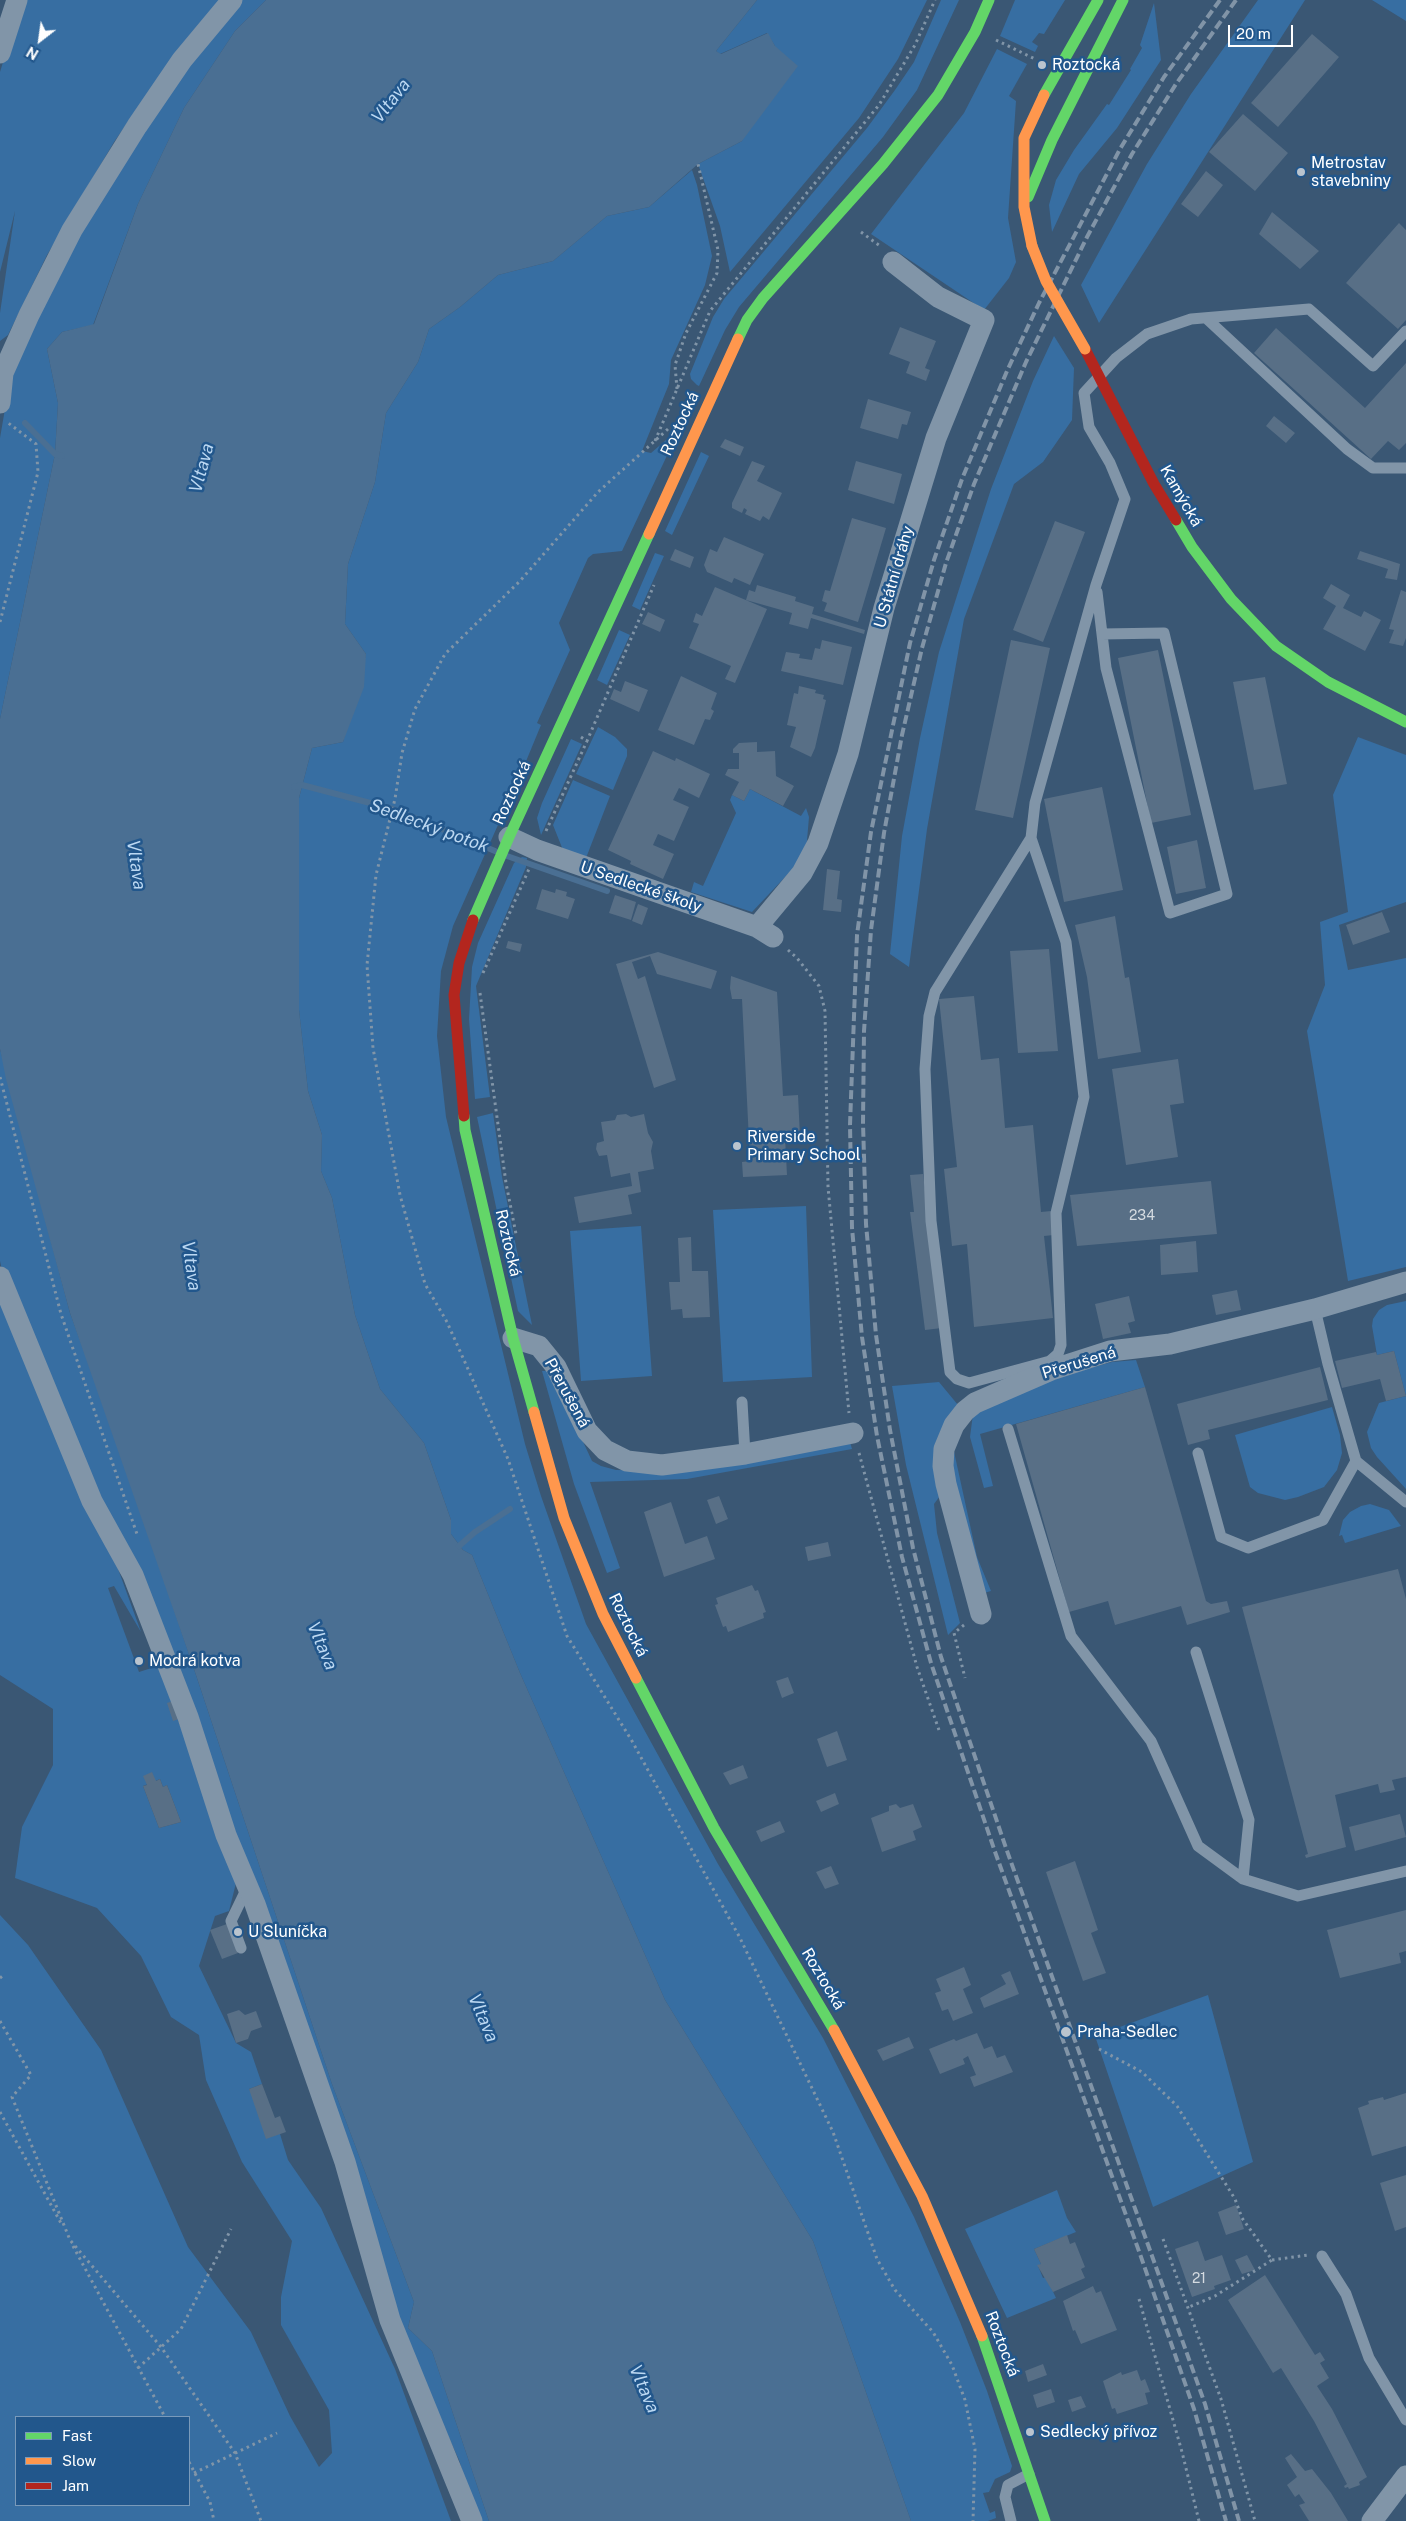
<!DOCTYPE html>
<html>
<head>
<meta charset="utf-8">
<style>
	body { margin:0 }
	#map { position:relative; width:1406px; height:2521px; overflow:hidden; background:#3a5774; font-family:"Public Sans",sans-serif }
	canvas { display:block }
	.legend { position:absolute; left:15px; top:2416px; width:175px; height:90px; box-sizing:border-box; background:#22578c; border:1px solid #7a9aba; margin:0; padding:6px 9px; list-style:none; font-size:15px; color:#fff }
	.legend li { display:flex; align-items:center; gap:10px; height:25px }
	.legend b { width:25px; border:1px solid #7a9aba }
	.north { position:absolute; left:15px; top:15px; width:50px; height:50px; -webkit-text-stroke:4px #22578c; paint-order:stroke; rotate:210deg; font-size:14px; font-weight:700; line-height:20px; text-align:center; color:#fff }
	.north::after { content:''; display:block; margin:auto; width:18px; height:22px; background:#fff; clip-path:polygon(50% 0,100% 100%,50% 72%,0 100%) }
	.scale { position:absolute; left:1228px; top:25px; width:65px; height:22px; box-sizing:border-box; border:2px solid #fff; border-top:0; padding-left:6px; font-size:15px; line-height:18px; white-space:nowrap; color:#fff; -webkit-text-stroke:4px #22578c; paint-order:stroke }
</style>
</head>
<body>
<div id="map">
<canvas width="1406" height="2521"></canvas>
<ul class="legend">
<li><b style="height:6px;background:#63d668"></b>Fast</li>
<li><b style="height:6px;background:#ff974d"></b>Slow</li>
<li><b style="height:6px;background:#b3261e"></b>Jam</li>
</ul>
<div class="north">N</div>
<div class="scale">20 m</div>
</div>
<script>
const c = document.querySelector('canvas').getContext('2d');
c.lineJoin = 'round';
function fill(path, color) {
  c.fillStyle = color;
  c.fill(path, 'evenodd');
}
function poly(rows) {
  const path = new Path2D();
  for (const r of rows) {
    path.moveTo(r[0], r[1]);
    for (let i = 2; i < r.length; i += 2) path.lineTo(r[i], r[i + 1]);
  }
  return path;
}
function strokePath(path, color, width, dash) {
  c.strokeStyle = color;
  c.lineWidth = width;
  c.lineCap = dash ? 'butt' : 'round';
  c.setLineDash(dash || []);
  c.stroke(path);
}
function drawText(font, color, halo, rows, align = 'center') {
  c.font = font + ' "Public Sans",sans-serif';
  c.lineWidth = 5;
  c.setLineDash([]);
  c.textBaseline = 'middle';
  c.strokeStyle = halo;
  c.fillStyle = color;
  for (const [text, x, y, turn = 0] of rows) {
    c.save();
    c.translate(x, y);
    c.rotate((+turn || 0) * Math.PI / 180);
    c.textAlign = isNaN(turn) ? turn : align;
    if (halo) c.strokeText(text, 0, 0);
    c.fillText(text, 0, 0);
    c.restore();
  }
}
fill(poly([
	[22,0,221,0,178,49,114,142,47,255,8,335,0,341,0,313,15,211,0,272,0,72],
	[238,0,266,0,235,31,184,108,138,204,93,325,62,332,47,349,58,403,55,454,0,719,0,438,11,374,76,233,186,63],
	[757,0,927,0,898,59,859,118,730,272,720,226,698,164,742,141,775,46,767,33,720,54,716,51],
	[941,0,959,0,917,90,883,137,739,307,725,330,699,386,697,385,691,379,690,374,713,317,724,299,867,128,895,90,914,62],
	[1015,0,1065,0,1044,34,1039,33,1032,42,1038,46,1035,52,1000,36],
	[1258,0,1305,0,1099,323,1081,285,1147,164,1191,94],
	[1372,0,1406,0,1406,21],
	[1154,3,1161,60,1117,128,1079,174,1052,232,1049,205,1056,180,1074,150,1107,104,1109,105,1131,70,1130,69,1142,48,1140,45],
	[997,49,1027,64,1009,96,1016,101,1008,218,1016,262,1009,278,984,310,871,234,964,113],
	[692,170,697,185,712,256,705,285,671,360,669,384,642,451,651,453,680,428,622,551,593,554,588,558,559,623,570,650,537,723,541,725,522,771,453,926,441,971,437,1036,446,1117,525,1444,541,1496,586,1624,718,1864,823,2038,914,2217,960,2322,987,2391,1012,2466,1010,2472,995,2479,989,2492,983,2493,990,2513,995,2511,996,2518,988,2521,911,2521,813,2241,665,2000,520,1673,472,1555,463,1550,451,1534,451,1520,424,1443,380,1389,355,1315,332,1198,321,1171,322,1135,308,1091,299,1010,299,798,312,748,343,742,366,654,345,624,348,564,375,482,386,413,418,362,429,329,460,307,498,275,553,261,607,216,649,207],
	[1054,336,1074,368,1072,420,1043,462,1014,484,964,619,927,829,909,967,890,954,902,836,920,738,939,652,991,489,1033,381],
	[701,452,709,456,672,535,665,531],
	[655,553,664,556,640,610,632,606],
	[619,630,630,635,607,685,597,680],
	[598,727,615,737,627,749,627,756,613,790,576,774],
	[1358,737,1406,755,1406,902,1339,925,1348,970,1406,958,1406,1267,1348,1281,1307,1031,1325,985,1320,922,1348,912,1333,795],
	[571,739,582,744,541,835,537,818,542,803],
	[573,780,610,796,586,858,563,850,553,825],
	[750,789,801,816,806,808,809,817,806,852,803,858,752,912,691,892,694,882,703,886,736,813,730,800,732,795,744,801],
	[522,857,527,858,526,867,476,986,490,1097,475,1099,469,1019,472,967,478,943,514,863],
	[0,1049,70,1313,119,1446,194,1669,332,2084,414,2302,408,2328,432,2351,489,2521,478,2521,459,2460,398,2325,96,1494,2,1270,0,1261],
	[493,1113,502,1177,532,1325,518,1311,477,1117],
	[806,1206,812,1377,723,1382,713,1210],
	[641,1226,652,1376,581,1381,570,1231],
	[0,1286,117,1566,141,1632,114,1586,108,1588,139,1672,164,1664,237,1879,229,1911,215,1916,199,1966,236,2043,251,2052,262,2084,249,2089,280,2134,288,2160,321,2208,395,2369,451,2521,0,2521,0,1915,28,1945,101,2050,188,2247,251,2332,290,2416,319,2467,332,2453,329,2410,281,2325,281,2297,292,2241,242,2162,206,2080,199,2035,171,2017,141,1956,97,1908,15,1878,22,1827,53,1765,53,1709,0,1675],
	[160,1779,163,1787,167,1785,181,1822,159,1828,143,1786],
	[16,2417,189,2417,189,2505,16,2505],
	[1406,1301,1406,1489,1377,1457,1371,1448,1367,1432,1379,1403,1406,1396,1394,1351,1377,1355,1372,1326,1373,1319,1379,1310,1387,1305],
	[1136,1360,1145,1387,980,1434,993,1486,984,1488,970,1437,973,1414,1050,1379,1112,1362],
	[542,1371,547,1371,554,1379,592,1461,601,1466,616,1470,664,1471,850,1442,852,1449,687,1479,590,1482,620,1568,607,1573,574,1484],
	[939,1382,958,1405,940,1496,934,1504,937,1533,960,1623,948,1635,906,1465,892,1386],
	[1332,1407,1340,1435,1342,1453,1337,1470,1324,1487,1298,1497,1285,1500,1258,1493,1250,1487,1235,1435],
	[953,1447,977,1557,991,1591,984,1593,951,1467],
	[1370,1504,1389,1510,1401,1526,1345,1543,1342,1535,1339,1536,1343,1520,1350,1512,1361,1506],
	[1208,1995,1253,2162,1153,2207,1095,2036],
	[1057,2190,1067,2218,1076,2232,1034,2249,1041,2264,1038,2266,1043,2278,1046,2277,1056,2298,1007,2318,965,2229]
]), '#376ea2');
fill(poly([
	[266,0,757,0,716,51,721,54,768,33,775,46,798,66,742,141,698,164,649,207,607,216,553,261,498,275,460,307,429,329,418,362,386,413,375,482,348,564,345,624,366,654,364,687,343,742,312,748,299,798,299,1010,308,1091,322,1135,321,1171,332,1198,355,1315,380,1389,424,1443,451,1520,451,1534,463,1550,472,1555,520,1673,665,2000,813,2241,911,2521,489,2521,432,2351,408,2328,414,2302,332,2084,194,1669,70,1313,6,1079,0,1049,0,719,55,454,58,403,47,349,62,332,94,324,138,204,184,108,235,31]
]), '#4a6f93');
strokePath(poly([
	[25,423,55,454,62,456],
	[294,787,302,785,393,809,495,851],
	[507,856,607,891],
	[459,1546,475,1532,510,1509]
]), '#4a6f93', 6);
fill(poly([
	[1312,34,1339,57,1278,127,1251,103],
	[1243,114,1288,153,1255,191,1209,152],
	[1206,171,1223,185,1198,217,1181,204],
	[1272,212,1319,251,1300,269,1259,234],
	[1399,223,1406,230,1406,320,1398,329,1346,283],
	[900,327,936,341,925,368,930,370,926,381,906,373,910,362,889,354],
	[1276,328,1365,408,1406,363,1406,443,1399,450,1388,441,1371,459,1254,353],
	[868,399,911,412,907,425,902,424,898,439,860,428],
	[1274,416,1295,433,1286,443,1266,426],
	[725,439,744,447,740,456,720,447],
	[752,461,765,466,757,481,782,493,769,520,763,516,760,521,745,514,747,510,744,508,742,513,732,508,732,503],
	[856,461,902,474,894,504,848,490],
	[852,518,886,528,858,622,824,611,827,603,822,601,825,590,830,591],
	[1055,521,1085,532,1043,642,1013,630],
	[724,537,764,554,750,585,734,578,732,583,707,572,704,565,710,549,717,552],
	[675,549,694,557,690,568,670,560],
	[1360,551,1400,564,1397,580,1385,578,1388,569,1357,559],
	[1331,584,1350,595,1343,608,1361,617,1364,611,1381,620,1365,651,1323,629,1336,606,1323,598],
	[757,585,796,597,795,601,814,607,812,614,865,630,864,634,811,618,808,629,789,624,792,613,746,600,749,590,755,592],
	[715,587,767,609,735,683,725,679,731,666,689,648,699,624,693,622,696,613,702,616],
	[1401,590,1406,592,1406,638,1403,646,1389,643,1394,630,1389,629],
	[648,612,665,620,660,632,642,624],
	[822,640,852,647,843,685,781,671,786,652,800,654,799,658,812,660,815,648,820,649],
	[1011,640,1050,648,1013,818,975,810],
	[1158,650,1191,815,1151,823,1118,658],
	[681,676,717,693,711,709,714,711,710,720,705,719,694,745,658,730],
	[1265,677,1287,784,1254,790,1233,682],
	[625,681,648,690,639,712,610,699,614,689,621,692],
	[799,686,816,690,815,693,824,695,823,699,826,700,815,748,811,757,790,747,796,727,787,725,794,693,798,694],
	[757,742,757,752,775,751,776,776,794,786,783,806,750,789,744,801,732,795,739,782,725,775,728,769,739,769,739,753,733,753,733,749,739,743],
	[653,751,675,761,676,758,710,774,699,798,679,788,673,800,689,807,674,841,658,834,653,845,674,854,663,879,630,864,631,861,608,850],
	[1102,787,1123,890,1064,902,1044,799],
	[1197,840,1206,888,1176,894,1167,847],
	[827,869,840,871,837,899,842,900,841,912,823,910],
	[542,889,555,893,556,889,567,892,566,896,575,899,568,919,536,909],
	[615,895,636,902,631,920,609,913],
	[638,904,648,908,642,925,632,921],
	[1382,912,1390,932,1353,945,1346,925],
	[1115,916,1125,978,1129,977,1141,1052,1098,1059,1087,977,1075,925],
	[508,941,522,944,520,952,506,948],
	[1049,949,1058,1051,1018,1053,1010,951],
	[658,952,717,971,711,989,657,974,650,956,632,962,638,979,645,976,676,1080,654,1088,616,964],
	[731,976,777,992,783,1096,798,1095,800,1136,785,1137,787,1175,743,1177,742,1162,750,1161,742,999,732,999,730,988],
	[974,996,981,1060,999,1058,1005,1128,1033,1125,1041,1212,1051,1211,1054,1235,1044,1236,1053,1318,974,1327,967,1244,952,1246,944,1169,957,1167,939,999],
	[1178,1059,1184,1103,1170,1105,1178,1157,1126,1165,1112,1069],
	[626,1114,631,1117,644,1114,648,1133,653,1142,651,1151,654,1169,638,1172,641,1192,628,1195,632,1214,579,1223,574,1197,632,1186,630,1173,611,1177,607,1155,599,1156,596,1149,597,1143,604,1141,601,1122,615,1120,617,1115],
	[923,1174,942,1328,925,1330,910,1212,914,1212,910,1175],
	[1211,1181,1217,1234,1077,1246,1070,1195],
	[691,1237,692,1271,708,1271,710,1317,683,1318,682,1309,671,1310,669,1282,680,1282,678,1238],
	[1196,1241,1198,1272,1161,1275,1160,1245],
	[1237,1290,1241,1310,1216,1315,1212,1295],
	[1129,1296,1135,1321,1128,1323,1131,1333,1103,1339,1095,1304],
	[1394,1351,1406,1396,1386,1401,1380,1379,1342,1388,1335,1361,1376,1352,1377,1355],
	[1320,1367,1328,1400,1208,1430,1210,1439,1188,1445,1177,1404],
	[1145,1387,1206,1601,1211,1604,1227,1601,1230,1612,1187,1625,1181,1606,1115,1625,1108,1601,1069,1612,1016,1424],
	[719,1496,728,1519,716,1524,707,1500],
	[671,1502,685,1544,707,1536,715,1559,664,1577,644,1512],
	[828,1542,831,1556,808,1561,805,1547],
	[1398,1569,1406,1599,1406,1777,1392,1780,1395,1790,1380,1793,1378,1784,1335,1795,1346,1847,1306,1858,1305,1855,1308,1854,1242,1607],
	[752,1585,755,1591,758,1590,766,1612,763,1613,764,1618,728,1632,726,1626,723,1627,715,1605,718,1604,716,1598],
	[788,1677,794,1693,782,1698,776,1681],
	[176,1700,182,1718,173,1721,167,1703],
	[837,1731,847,1760,827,1767,817,1739],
	[743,1765,748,1778,730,1785,723,1773],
	[152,1772,156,1781,160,1779,163,1787,167,1785,181,1822,159,1828,143,1786,147,1785,143,1776],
	[835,1793,839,1804,821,1812,816,1801],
	[896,1804,900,1808,913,1804,922,1827,913,1831,916,1840,882,1852,871,1818,889,1811,889,1806],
	[1400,1814,1406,1837,1355,1851,1349,1827],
	[780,1821,785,1832,761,1842,756,1831],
	[1075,1861,1098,1930,1091,1933,1106,1973,1083,1981,1046,1872],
	[831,1866,839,1884,825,1889,816,1872],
	[1406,1910,1406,1951,1399,1953,1401,1963,1340,1978,1327,1930],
	[227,1924,238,1953,222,1959,210,1930],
	[964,1967,971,1985,963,1989,973,2013,953,2021,948,2009,942,2011,935,1993,941,1991,936,1979],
	[1010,1971,1019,1994,984,2008,980,1998,1006,1984,1001,1975],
	[239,2010,245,2015,256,2011,262,2027,251,2031,248,2039,236,2043,227,2014],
	[977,2033,984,2049,992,2046,997,2058,1005,2055,1013,2072,974,2087,970,2077,976,2075,968,2056,963,2059,965,2064,940,2074,929,2049,954,2039,956,2041],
	[909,2037,914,2048,883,2061,877,2050],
	[262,2084,275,2118,280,2116,286,2132,266,2139,249,2089],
	[1406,2093,1406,2146,1372,2156,1358,2108,1369,2104,1368,2101,1383,2097,1384,2100],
	[1406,2175,1406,2227,1395,2231,1380,2183],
	[1236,2205,1244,2229,1226,2235,1218,2212],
	[1067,2235,1070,2244,1075,2242,1085,2267,1081,2269,1085,2278,1053,2292,1037,2265,1041,2264,1034,2249],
	[1198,2241,1205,2261,1222,2255,1231,2280,1214,2286,1215,2289,1192,2297,1175,2249],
	[1247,2255,1255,2270,1242,2274,1235,2260],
	[1265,2275,1315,2355,1320,2352,1325,2360,1320,2363,1329,2378,1317,2386,1332,2409,1367,2477,1359,2482,1360,2485,1349,2489,1348,2487,1345,2488,1344,2486,1347,2484,1314,2421,1281,2368,1273,2373,1228,2300],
	[1093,2286,1096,2293,1101,2291,1117,2330,1081,2344,1075,2330,1073,2331,1063,2301],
	[1043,2364,1047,2375,1028,2382,1025,2371],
	[1137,2370,1141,2381,1145,2379,1150,2392,1145,2393,1148,2404,1117,2414,1115,2408,1112,2409,1103,2381,1121,2372,1122,2375],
	[1051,2389,1055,2402,1037,2408,1033,2395],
	[1081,2396,1086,2407,1072,2412,1068,2400],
	[1291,2454,1305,2471,1312,2469,1331,2493,1348,2521,1309,2521,1299,2505,1305,2503,1299,2494,1295,2497,1287,2485,1297,2477,1285,2458]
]), '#586f86');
strokePath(poly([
	[996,40,1035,59],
	[861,232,880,246],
	[677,389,675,365,686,333,717,273,718,250,698,164],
	[668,429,598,492,520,581,445,654,415,709,402,753,395,799,376,875,367,965,373,1048,400,1195,425,1284,447,1322,508,1459,567,1636,632,1741,740,1938,833,2132,877,2259,895,2290,933,2332,952,2365,965,2400,975,2449,973,2521],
	[655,441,710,311,879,105,915,45,935,0],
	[0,622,38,472,36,444,7,422],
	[581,737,587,741,654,585],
	[546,831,587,741],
	[788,950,797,958,819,986,825,1011,828,1187,849,1413],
	[483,973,529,869],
	[480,993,506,1183,516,1234],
	[0,1077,61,1314,138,1537],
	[859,1453,917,1667,940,1733],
	[964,1625,954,1633,965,1678],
	[0,1978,5,1974],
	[0,2021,31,2075,12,2097,70,2240,161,2347,235,2453,261,2521],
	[1099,2049,1142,2072,1177,2106,1235,2199,1242,2218,1272,2260,1215,2296,1189,2307],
	[0,2112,62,2225],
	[1163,2239,1221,2399,1255,2521],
	[73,2246,165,2417],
	[1272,2260,1308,2255],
	[1139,2299,1182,2452,1199,2521],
	[138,2368,181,2329,231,2229],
	[189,2462,210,2502,214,2521],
	[194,2473,277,2433]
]), '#8195a8', 3, [2.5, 4]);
strokePath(poly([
	[1206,318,1347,449,1373,468,1406,468],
	[1097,592,1102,634,1106,668,1170,913,1227,894,1164,633,1102,634],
	[1031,838,935,992,929,1016,925,1069,931,1221,950,1372,957,1379,969,1383,1050,1361,1058,1354,1061,1345,1056,1213,1084,1097,1066,942,1031,838,1035,803,1096,585,1125,499,1110,463,1089,427,1084,393,1116,358,1147,334,1191,319,1309,309,1373,366,1406,331],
	[1315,1309,1328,1364,1356,1461,1406,1502],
	[742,1402,745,1454],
	[1008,1429,1071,1636,1151,1741,1198,1846,1243,1879,1298,1896,1406,1871],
	[1198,1453,1221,1537,1248,1548,1323,1520,1356,1461],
	[1196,1652,1249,1820,1243,1879],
	[241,1948,231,1921,248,1886],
	[1322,2256,1346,2294,1369,2358,1406,2420],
	[1011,2521,1005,2497,1008,2485,1029,2474]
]), '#8195a8', 11);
strokePath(poly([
	[0,53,17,0],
	[0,403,3,373,29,315,72,230,137,126,182,60,232,0],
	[509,837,537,850,757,927,773,937],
	[757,927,802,873,818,843,848,754,884,608,936,438,984,320,938,297,893,262],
	[0,1277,92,1501,133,1575,188,1717,226,1835,255,1904,345,2162,390,2320,472,2521],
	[513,1338,539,1346,556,1367,587,1431,605,1450,627,1461,662,1465,745,1454,853,1433],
	[981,1614,946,1484,943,1466,944,1449,954,1425,965,1411,975,1403,1051,1370,1110,1351,1170,1344,1315,1309,1406,1282],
	[1372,2521,1406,2476]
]), '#8195a8', 21);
strokePath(poly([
	[1044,95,1098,0],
	[1028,197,1052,140,1123,0],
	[738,339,747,320,763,298,883,164,938,95,975,32,989,0],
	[1176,520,1192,547,1231,599,1276,646,1328,682,1406,722],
	[473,920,509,837,649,534],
	[464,1116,465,1130,513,1338,534,1412],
	[636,1678,714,1828,834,2030],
	[982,2336,1045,2521]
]), '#63d668', 11);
strokePath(poly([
	[1032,246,1024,207,1024,138,1044,95],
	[649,534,738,339],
	[534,1412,564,1518,603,1614,636,1678],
	[834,2030,922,2196,982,2336]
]), '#ff974d', 11);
strokePath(poly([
	[1085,349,1154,484,1176,520],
	[464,1116,454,995,459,963,473,920]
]), '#b3261e', 11);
strokePath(poly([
	[1220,0,1164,77,1120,149,1039,303,1007,371,962,479,934,560,910,643,871,832,857,935,850,1125,852,1228,862,1337,877,1436,902,1557,931,1663,994,1849,1140,2254,1194,2409,1226,2521],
	[1236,0,1176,84,1132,154,1087,237,1026,362,974,484,946,563,922,648,902,735,884,833,871,930,864,1031,863,1123,866,1224,876,1335,890,1430,913,1548,941,1657,1006,1848,1205,2404,1239,2521]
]), '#8194a7', 4, [9, 4]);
strokePath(poly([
	[1032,246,1046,281,1085,349]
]), '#ff974d', 11);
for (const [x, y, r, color] of [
	[1042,65,5,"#bac4ce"],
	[1301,172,5,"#bac4ce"],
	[737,1146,5,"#bac4ce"],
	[139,1661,5,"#bac4ce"],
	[238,1932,5,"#bac4ce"],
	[1066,2032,6,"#bac4ce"],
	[1030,2432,5,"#bac4ce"]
]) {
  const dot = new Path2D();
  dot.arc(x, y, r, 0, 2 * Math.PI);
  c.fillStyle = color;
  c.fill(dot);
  strokePath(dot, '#22578c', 2);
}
drawText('14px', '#d5dbe1', null, [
	["234",1142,1216],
	["21",1199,2279]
]);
drawText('16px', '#fff', '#22578c', [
	["Roztocká",1052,65],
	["Metrostav",1311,163],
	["stavebniny",1311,181],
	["Riverside",747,1137],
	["Primary School",747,1155],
	["Modrá kotva",149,1661],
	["U Sluníčka",248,1932],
	["Praha-Sedlec",1077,2032],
	["Sedlecký přívoz",1040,2432]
], 'left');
drawText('16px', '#fff', '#22578c', [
	["Roztocká",680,424,-65],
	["Kamýcká",1181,496,60],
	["U Státní dráhy",894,577,-74],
	["Roztocká",512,793,-65],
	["U Sedlecké školy",641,887,19],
	["Roztocká",508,1243,77],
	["Přerušená",1079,1363,-17],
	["Přerušená",567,1393,61],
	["Roztocká",628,1625,64],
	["Roztocká",823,1979,59],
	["Roztocká",1002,2344,69]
]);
drawText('italic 18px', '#bcd8f2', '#22578c', [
	["Vltava",391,101,-52],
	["Vltava",202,468,-75],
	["Sedlecký potok",429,826,20],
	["Vltava",136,865,82],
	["Vltava",191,1266,82],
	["Vltava",322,1646,67],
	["Vltava",483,2018,67],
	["Vltava",644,2389,67]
]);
</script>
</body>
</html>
